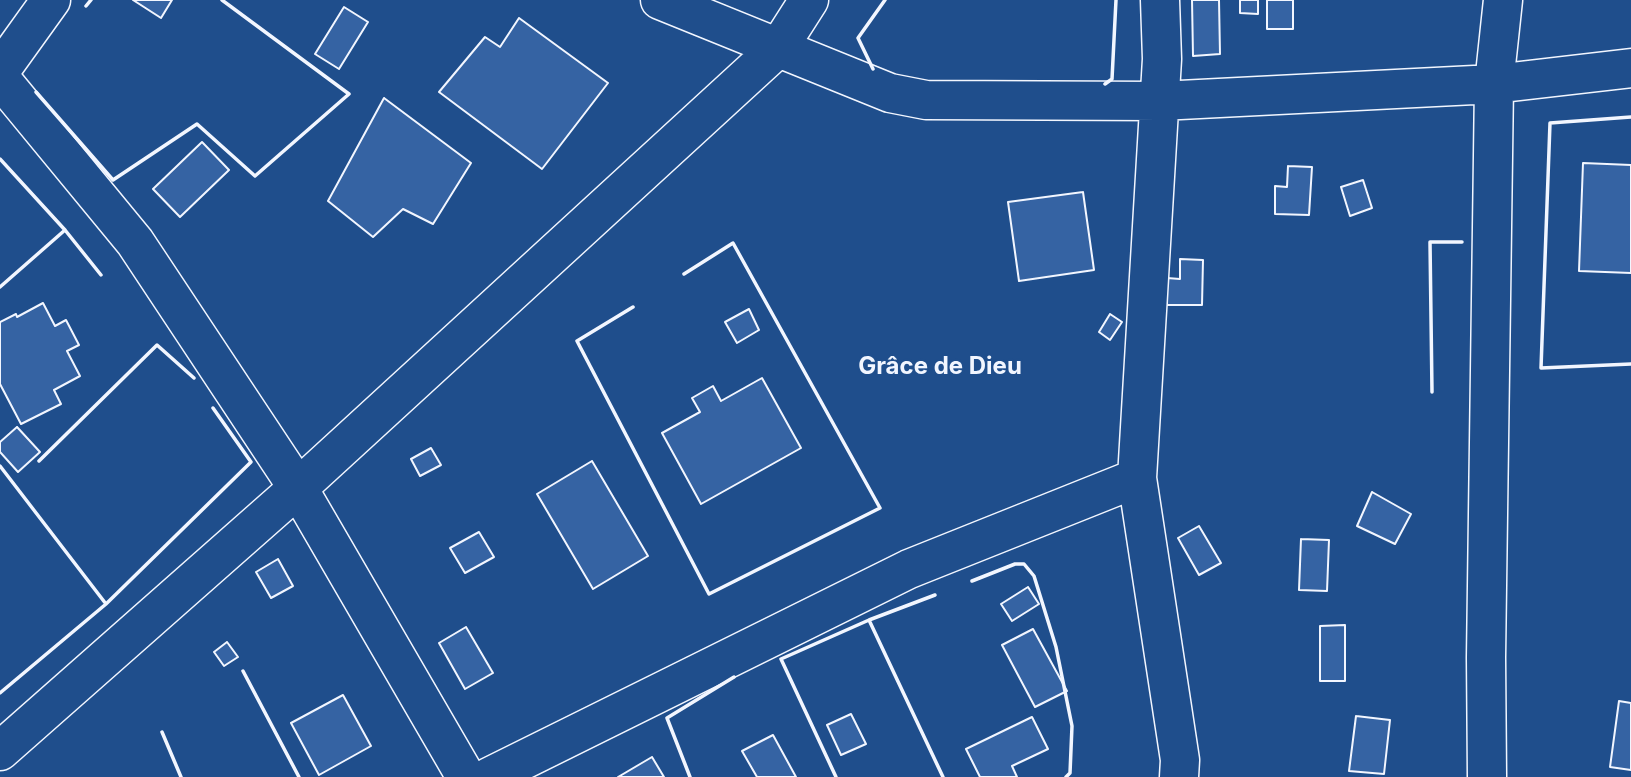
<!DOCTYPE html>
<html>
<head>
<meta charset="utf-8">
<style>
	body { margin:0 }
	canvas { display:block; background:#1f4e8c }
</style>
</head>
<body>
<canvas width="1631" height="777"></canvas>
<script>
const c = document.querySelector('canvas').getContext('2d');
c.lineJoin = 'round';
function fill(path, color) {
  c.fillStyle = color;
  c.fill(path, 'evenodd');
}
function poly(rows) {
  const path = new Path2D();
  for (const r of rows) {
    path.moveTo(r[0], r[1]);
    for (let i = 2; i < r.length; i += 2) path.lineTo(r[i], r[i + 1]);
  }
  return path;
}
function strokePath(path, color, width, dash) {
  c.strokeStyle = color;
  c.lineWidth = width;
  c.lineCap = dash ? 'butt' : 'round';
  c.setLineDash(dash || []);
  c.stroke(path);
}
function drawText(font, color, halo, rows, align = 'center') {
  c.font = font + ' Inter,sans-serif';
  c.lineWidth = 5;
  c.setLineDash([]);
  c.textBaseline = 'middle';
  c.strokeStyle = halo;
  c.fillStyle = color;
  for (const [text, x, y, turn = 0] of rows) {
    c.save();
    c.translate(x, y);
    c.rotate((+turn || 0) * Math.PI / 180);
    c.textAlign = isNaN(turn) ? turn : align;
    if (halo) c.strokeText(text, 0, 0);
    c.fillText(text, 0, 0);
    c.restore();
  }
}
const building = poly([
	[133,0,172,0,161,18,133,0],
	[1192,0,1219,0,1220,54,1193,56,1192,0],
	[1240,0,1258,0,1258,14,1240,13,1240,0],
	[1267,0,1293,0,1293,29,1267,29,1267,0],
	[344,7,368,22,339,69,315,54,344,7],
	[519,18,608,83,542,169,439,92,485,37,500,47,519,18],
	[384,98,471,163,433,224,403,209,373,237,328,201,384,98],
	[202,142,229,170,180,217,153,189,202,142],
	[1583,163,1631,165,1631,273,1579,271,1583,163],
	[1288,166,1312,167,1309,215,1275,214,1275,186,1287,187,1288,166],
	[1363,180,1372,208,1350,216,1341,187,1363,180],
	[1083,192,1094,270,1019,281,1008,202,1083,192],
	[1180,259,1203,260,1202,305,1167,305,1167,278,1180,279,1180,259],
	[43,303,55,326,66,320,79,345,67,351,80,376,54,390,61,404,21,424,0,384,0,322,16,314,17,317,43,303],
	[749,309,759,330,737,343,725,322,749,309],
	[1110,314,1122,322,1110,340,1099,332,1110,314],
	[762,378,801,448,701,504,662,433,700,412,692,398,713,386,721,401,762,378],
	[17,427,40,452,18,472,0,452,0,442,17,427],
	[431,448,441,465,420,476,411,459,431,448],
	[592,461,648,556,593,589,537,494,592,461],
	[1372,492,1411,514,1395,544,1357,526,1372,492],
	[1199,526,1221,563,1199,575,1178,538,1199,526],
	[479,532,494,557,465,573,450,548,479,532],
	[1301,539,1329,540,1327,591,1299,590,1301,539],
	[278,559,293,586,271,598,256,572,278,559],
	[1028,587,1039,604,1012,621,1001,604,1028,587],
	[1345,625,1345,681,1320,681,1320,626,1345,625],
	[466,627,493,673,465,689,439,643,466,627],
	[1033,629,1067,691,1035,707,1002,645,1033,629],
	[227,642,238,657,224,666,214,652,227,642],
	[343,695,371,746,319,775,291,723,343,695],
	[1619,701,1631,703,1631,770,1610,767,1619,701],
	[851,714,866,744,841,755,827,725,851,714],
	[1356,716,1390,720,1384,774,1349,771,1356,716],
	[1032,717,1048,749,1012,766,1017,777,980,777,966,749,1032,717],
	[773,735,796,777,757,777,742,751,773,735],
	[652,757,664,777,618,777,652,757]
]);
fill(building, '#3563a3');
strokePath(building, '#f2f6ff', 2);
const minor = poly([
	[660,0,890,93,926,100,1160,101,1494,84,1631,68],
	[1160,0,1162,59,1137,478,1180,760,1179,777],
	[0,71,51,0],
	[0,78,135,242,298,488,466,777],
	[0,751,298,488,779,47,809,0],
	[489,777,909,569,1137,478],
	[1487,777,1486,657,1494,84,1503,0]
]);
strokePath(minor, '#f2f6ff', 41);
strokePath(minor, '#1f4e8c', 38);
strokePath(poly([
	[86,6,91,0],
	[873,69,858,38,885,0],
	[1105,84,1112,79,1116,0],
	[36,92,113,180,197,124,255,176,349,94,222,0],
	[1631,117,1550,123,1541,368,1631,364],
	[0,159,65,230,101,275],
	[0,287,65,230],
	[633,307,577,341,709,594,880,508,733,243,684,274],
	[1432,392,1430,242,1462,242],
	[39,461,157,345,194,378],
	[0,466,106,604,0,693],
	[972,581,1015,564,1024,564,1034,576,1056,647,1072,726,1070,773,1066,777],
	[106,604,251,462,213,408],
	[869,620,943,777],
	[243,671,299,777],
	[162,732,181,777],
	[690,777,667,718,734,677],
	[836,777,781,659,869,620,935,595]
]), '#f2f6ff', 3.5);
drawText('bold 24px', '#f2f6ff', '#1f4e8c', [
	["Grâce de Dieu",940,367]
]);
</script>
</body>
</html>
